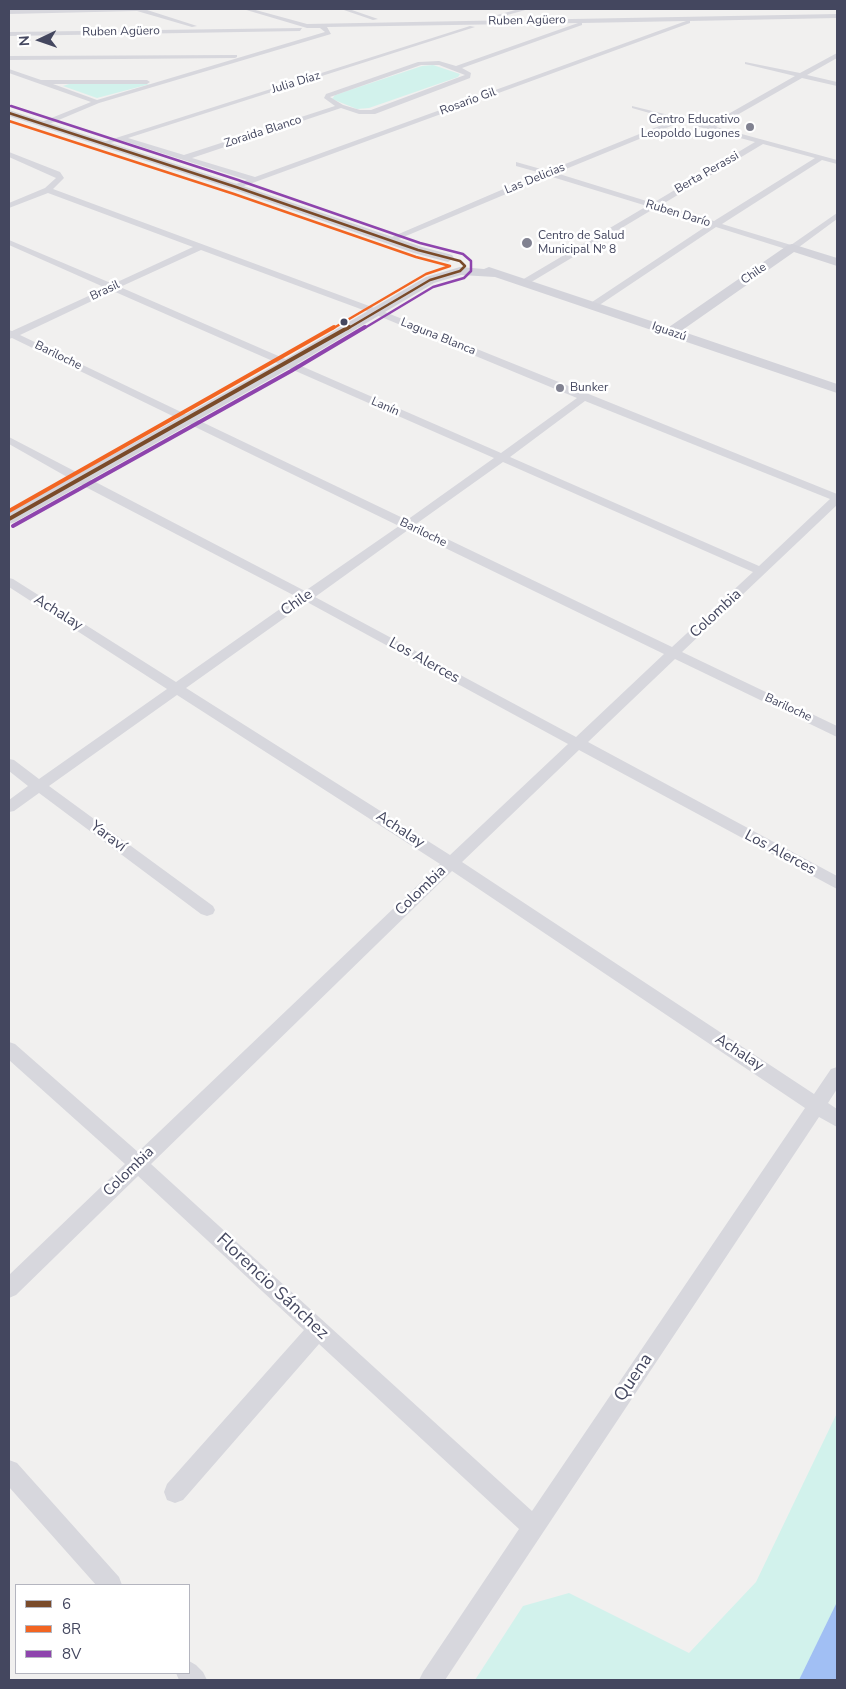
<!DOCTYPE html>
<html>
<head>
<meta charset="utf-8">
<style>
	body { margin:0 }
	#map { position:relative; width:846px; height:1689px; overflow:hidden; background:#f1f0ef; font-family:"Nunito Sans",sans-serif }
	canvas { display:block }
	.frame { position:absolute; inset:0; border:10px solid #44475f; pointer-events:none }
	.legend { position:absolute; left:15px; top:1584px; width:175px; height:90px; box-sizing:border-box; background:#fff; border:1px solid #b4b5bf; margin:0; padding:6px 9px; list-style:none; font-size:15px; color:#44475f }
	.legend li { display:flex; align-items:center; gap:10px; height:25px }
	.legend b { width:25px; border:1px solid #b4b5bf }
	.north { position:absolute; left:15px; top:15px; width:50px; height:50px; -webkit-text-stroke:4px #fff; paint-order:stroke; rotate:267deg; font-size:14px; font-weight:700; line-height:20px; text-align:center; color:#44475f }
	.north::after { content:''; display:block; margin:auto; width:18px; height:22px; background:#44475f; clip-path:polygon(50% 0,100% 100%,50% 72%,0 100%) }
</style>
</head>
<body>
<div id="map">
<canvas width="846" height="1689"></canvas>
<div class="frame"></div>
<ul class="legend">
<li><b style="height:6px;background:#7a4b2a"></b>6</li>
<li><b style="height:6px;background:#f26522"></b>8R</li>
<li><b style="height:6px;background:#8e44ad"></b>8V</li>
</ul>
<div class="north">N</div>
</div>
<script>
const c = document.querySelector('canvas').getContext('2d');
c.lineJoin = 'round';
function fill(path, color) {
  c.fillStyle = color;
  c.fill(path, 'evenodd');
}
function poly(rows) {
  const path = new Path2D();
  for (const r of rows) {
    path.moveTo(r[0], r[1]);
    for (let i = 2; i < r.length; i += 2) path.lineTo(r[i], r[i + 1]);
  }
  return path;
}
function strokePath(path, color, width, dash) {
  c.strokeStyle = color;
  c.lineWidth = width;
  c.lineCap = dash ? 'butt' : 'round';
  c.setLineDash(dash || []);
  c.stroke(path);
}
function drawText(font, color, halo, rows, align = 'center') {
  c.font = font + ' "Nunito Sans",sans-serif';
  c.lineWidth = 5;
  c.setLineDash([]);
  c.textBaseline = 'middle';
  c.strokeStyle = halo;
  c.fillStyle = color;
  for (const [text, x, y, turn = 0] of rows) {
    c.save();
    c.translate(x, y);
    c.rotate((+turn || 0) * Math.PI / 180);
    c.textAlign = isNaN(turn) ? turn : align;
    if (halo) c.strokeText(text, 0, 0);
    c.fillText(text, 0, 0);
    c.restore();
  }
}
fill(poly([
	[433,65,460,74,458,77,369,108,357,109,332,99,335,95,422,66],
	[69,84,150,84,97,98,63,86],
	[837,1413,837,1608,802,1680,475,1680,523,1606,569,1593,689,1653,756,1582]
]), '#d2f2ec');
fill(poly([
	[837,1602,837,1680,799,1680]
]), '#a1bff4');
fill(poly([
	[72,9,144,9,197,26,192,27,137,11,9,14,9,10,72,9],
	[243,9,252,9,307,24,837,14,837,18,690,21,690,23,236,189,233,189,233,185,247,180,120,140,104,145,100,143,470,26,475,27,128,138,184,155,335,106,324,98,326,94,418,62,439,61,456,66,578,23,327,27,331,34,99,103,42,127,38,125,39,123,91,102,9,73,9,69,41,80,147,80,150,82,147,84,53,84,97,100,325,32,320,28,307,28,243,9],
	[686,21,255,177,192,158,341,108,359,114,375,114,470,78,471,73,462,68,582,25,582,23,686,21],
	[421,65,439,65,465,75,371,110,360,110,343,105,330,97,421,65],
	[341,9,349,9,378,19,373,20,341,9],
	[519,9,529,9,500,17,497,15,519,9],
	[302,28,300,31,9,36,9,32,302,28],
	[837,53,837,58,807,75,837,82,837,86,802,78,716,127,837,160,837,164,822,160,722,224,791,245,837,213,837,219,795,250,789,250,716,227,595,308,589,308,589,304,708,225,655,208,528,284,522,284,522,280,647,206,549,176,394,241,387,239,541,173,516,166,516,162,548,171,674,120,632,108,632,106,709,125,795,76,745,64,745,62,800,73,837,53],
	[681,122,755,142,653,203,556,173,681,122],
	[763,144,815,158,714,221,661,205,763,144],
	[237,55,237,57,235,58,9,60,9,56,237,55],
	[9,152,60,172,64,178,53,189,380,310,837,494,837,505,682,652,837,726,837,737,675,659,588,742,837,876,837,889,579,750,462,862,814,1094,831,1069,837,1067,837,1089,828,1103,837,1109,837,1127,819,1117,445,1680,419,1680,423,1672,519,1529,319,1344,183,1500,175,1503,167,1500,164,1492,167,1484,304,1330,138,1176,16,1295,9,1298,9,1275,125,1164,9,1060,9,1042,15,1044,138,1152,440,864,177,695,49,786,213,906,215,910,213,914,207,916,201,914,39,793,14,811,9,812,9,800,28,786,9,771,9,759,14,760,39,779,167,689,9,587,9,578,13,579,176,682,297,597,76,482,9,444,9,437,305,591,399,526,12,338,9,339,9,330,12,331,106,288,9,245,9,240,113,284,193,247,48,193,9,208,9,203,45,188,56,178,9,157,9,152],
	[201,250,374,314,577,398,501,453,120,287,201,250],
	[113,291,494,458,407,520,20,335,113,291],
	[585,401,830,499,759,566,510,457,585,401],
	[503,462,753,572,672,647,416,524,503,462],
	[408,530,664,654,576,737,315,597,408,530],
	[307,602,568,744,450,855,186,688,307,602],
	[452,871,805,1108,532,1511,151,1164,452,871],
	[9,1460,17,1463,119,1577,122,1585,96,1585,9,1487,9,1460],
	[189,1661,196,1665,203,1672,207,1680,179,1680,176,1673,189,1673,189,1661]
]), '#d7d7dd');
fill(poly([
	[9,110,240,185,422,247,452,255,454,258,448,262,414,253,232,189,9,116,9,110],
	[792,244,837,258,837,266,794,252,681,331,837,384,837,393,495,277,461,275,434,283,292,367,15,522,9,524,9,512,282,361,426,277,460,267,484,269,489,267,669,327,788,245,792,244]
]), '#d3d3da');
strokePath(poly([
	[9,113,236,187,418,250,460,261,465,266,460,271,430,280,347,329]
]), '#7a4b2a', 2.5);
strokePath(poly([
	[9,519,349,327]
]), '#7a4b2a', 4);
strokePath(poly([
	[9,121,234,194,416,257,450,266,426,274,332,329]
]), '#f26522', 2.5);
strokePath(poly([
	[9,511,334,327]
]), '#f26522', 4);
strokePath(poly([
	[11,106,238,180,420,243,463,254,471,261,471,271,464,278,433,287,363,329]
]), '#8e44ad', 2.5);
strokePath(poly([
	[13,526,291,371,365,327]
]), '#8e44ad', 4);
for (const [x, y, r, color] of [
	[750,127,5,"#818291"],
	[527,243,6,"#818291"],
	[344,322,4.5,"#44475f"],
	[560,388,5,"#818291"]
]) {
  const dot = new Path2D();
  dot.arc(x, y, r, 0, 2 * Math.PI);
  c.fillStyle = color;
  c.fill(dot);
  strokePath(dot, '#fff', 2);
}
drawText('12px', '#44475f', '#fff', [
	["Ruben Agüero",527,21,-1],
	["Ruben Agüero",121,32,-1],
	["Julia Díaz",296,83,-17],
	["Rosario Gil",468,102,-20],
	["Zoraida Blanco",263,132,-18],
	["Berta Perassi",707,173,-30],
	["Las Delicias",535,179,-22],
	["Ruben Darío",678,214,17],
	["Chile",754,274,-35],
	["Brasil",105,291,-25],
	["Iguazú",669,332,19],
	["Laguna Blanca",438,337,22],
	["Bariloche",58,356,26],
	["Lanín",385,407,24],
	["Bariloche",423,533,26],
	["Bariloche",788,708,25]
]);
drawText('12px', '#44475f', '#fff', [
	["Centro Educativo",740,120,"right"],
	["Leopoldo Lugones",740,134,"right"],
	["Centro de Salud",538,236],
	["Municipal Nº 8",538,250],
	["Bunker",570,388]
], 'left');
drawText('15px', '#44475f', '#fff', [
	["Chile",297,603,-35],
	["Achalay",58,613,32],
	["Colombia",716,614,-43],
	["Los Alerces",424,661,29],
	["Achalay",400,830,33],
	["Yaraví",108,837,37],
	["Los Alerces",780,853,28],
	["Colombia",421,891,-44],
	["Achalay",739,1053,33],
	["Colombia",129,1172,-44]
]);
drawText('18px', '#44475f', '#fff', [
	["Florencio Sánchez",272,1287,43],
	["Quena",634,1378,-56]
]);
</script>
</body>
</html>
